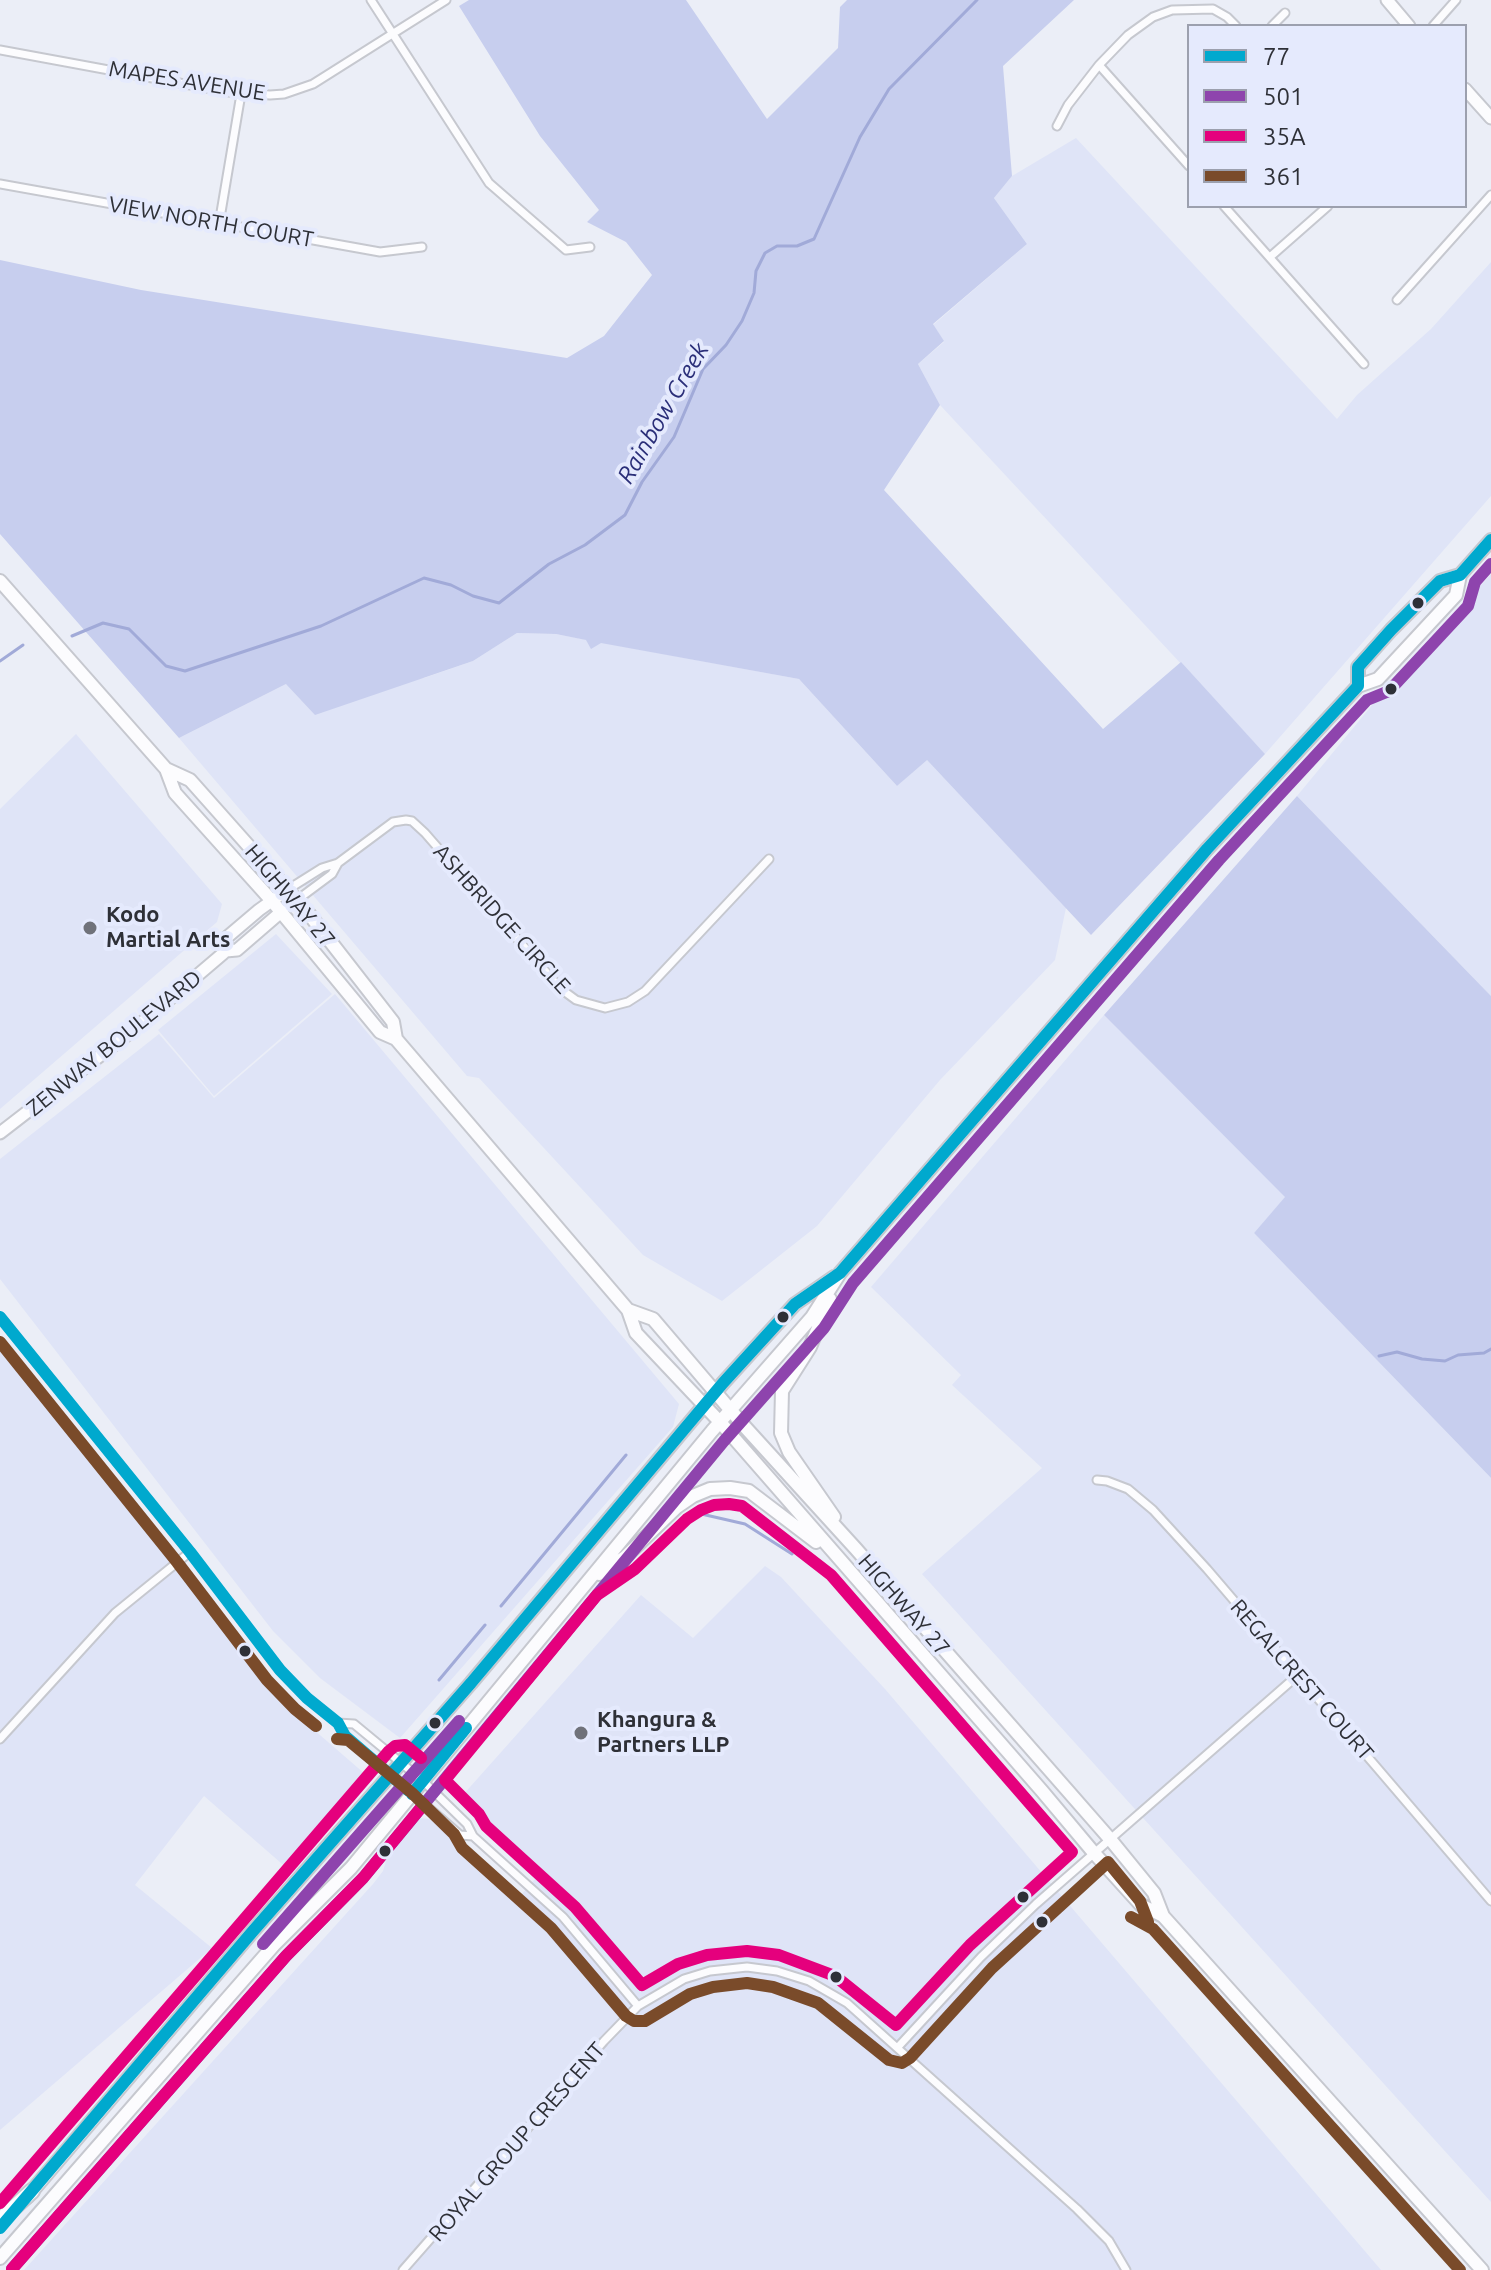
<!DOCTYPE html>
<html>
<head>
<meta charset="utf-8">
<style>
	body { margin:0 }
	#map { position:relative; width:1491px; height:2270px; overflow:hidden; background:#ebeef7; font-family:Ubuntu,sans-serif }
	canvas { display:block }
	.legend { position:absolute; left:1187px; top:24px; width:280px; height:184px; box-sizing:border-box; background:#e5eafd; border:2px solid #9ca0ae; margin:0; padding:10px 14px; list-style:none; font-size:24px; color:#2e3037 }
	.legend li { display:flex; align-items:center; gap:16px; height:40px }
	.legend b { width:40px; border:2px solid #9ca0ae }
</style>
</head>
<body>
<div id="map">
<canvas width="1491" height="2270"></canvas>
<ul class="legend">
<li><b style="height:10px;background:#00a9ce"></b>77</li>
<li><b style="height:10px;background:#8e44ad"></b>501</li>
<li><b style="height:10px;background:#e5007d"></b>35A</li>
<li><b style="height:10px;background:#7a4b2a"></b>361</li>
</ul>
</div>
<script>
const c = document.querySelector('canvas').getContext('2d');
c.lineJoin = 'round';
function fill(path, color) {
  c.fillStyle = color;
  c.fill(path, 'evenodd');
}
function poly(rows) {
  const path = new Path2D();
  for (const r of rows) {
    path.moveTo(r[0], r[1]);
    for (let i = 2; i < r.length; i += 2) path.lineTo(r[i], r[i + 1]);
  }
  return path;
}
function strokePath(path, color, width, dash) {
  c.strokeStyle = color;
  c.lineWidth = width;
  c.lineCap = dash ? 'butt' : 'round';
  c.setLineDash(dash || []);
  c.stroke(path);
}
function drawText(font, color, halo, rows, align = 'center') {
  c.font = font + ' Ubuntu,sans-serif';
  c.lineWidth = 8;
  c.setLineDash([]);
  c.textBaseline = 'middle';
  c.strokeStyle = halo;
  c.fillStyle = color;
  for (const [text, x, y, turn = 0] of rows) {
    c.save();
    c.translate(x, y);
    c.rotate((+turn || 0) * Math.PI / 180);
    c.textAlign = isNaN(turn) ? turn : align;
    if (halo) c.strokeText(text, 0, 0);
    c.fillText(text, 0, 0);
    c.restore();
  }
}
fill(poly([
	[1076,138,1337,419,1357,395,1431,329,1491,262,1491,496,1265,754,940,405,918,364,944,342,933,325,1027,244,994,198,1012,176],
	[1491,574,1491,996,1297,796,1373,704],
	[517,633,556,634,799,679,897,786,926,759,1066,908,1055,960,940,1080,817,1226,722,1301,643,1255,479,1078,467,1076,179,738,286,684,424,678,473,661],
	[76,734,222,904,217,922,0,1109,0,809],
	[276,934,332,994,214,1096,158,1030],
	[335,994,679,1404,673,1427,400,1738,320,1678,273,1631,0,1279,0,1159,159,1034,214,1098],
	[1104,1015,1286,1197,1254,1233,1491,1478,1491,2202,922,1574,1042,1468,952,1385,961,1375,871,1287],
	[0,1346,283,1703,365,1774,366,1782,289,1870,204,1796,135,1885,212,1948,0,2130],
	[765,1566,781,1577,885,1689,1381,2270,24,2270,373,1884,383,1871,386,1861,419,1818,430,1819,520,1896,542,1871,462,1796,641,1595,693,1638]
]), '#dfe4f7');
fill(poly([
	[469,0,686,0,767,119,838,48,840,7,847,0,1074,0,1003,66,1012,176,994,198,1027,244,933,324,944,341,918,364,940,405,884,490,1103,729,1181,662,1265,754,1091,935,927,760,897,786,799,679,601,643,591,649,586,640,556,634,517,633,473,661,315,715,286,684,179,738,0,534,0,260,141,290,567,358,604,336,652,275,626,242,587,222,599,210,540,136,459,6],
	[1297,796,1491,996,1491,1478,1254,1233,1285,1197,1104,1015]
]), '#c7ceee');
strokePath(poly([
	[72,636,103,623,129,629,166,666,185,671,321,626,424,578,451,585,473,596,499,603,549,564,585,545,625,515,642,482,674,437,703,369,726,345,742,321,754,293,756,271,765,253,777,246,797,246,814,239,860,137,889,89,977,0],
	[0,661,23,645],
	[1379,1356,1397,1352,1422,1359,1445,1361,1458,1355,1484,1353,1491,1349],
	[697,1513,745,1524,792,1554],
	[501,1606,626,1455],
	[439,1680,485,1625]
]), '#a1aad8', 3);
const street = poly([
	[371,0,489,183,566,250,590,247],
	[1272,26,1285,13],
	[1433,26,1456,0],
	[0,50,228,92,270,95,284,94,313,84,446,0],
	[1099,65,1189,166],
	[1057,126,1068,105,1099,65,1128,35,1153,17,1172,10,1213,9,1227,17,1236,26],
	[0,184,380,252,422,247],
	[1224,206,1364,364],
	[219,224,241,94],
	[1270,257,1328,206],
	[1397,300,1491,195],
	[287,890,322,868,338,863,393,822,406,820,412,821,425,833,561,989,576,1000,605,1008,628,1002,645,991,769,859],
	[281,912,332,874,338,863],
	[0,1317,190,1552,280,1670,307,1698,338,1723,345,1736,460,1835,473,1836],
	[1097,1480,1107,1481,1128,1489,1153,1510,1207,1569,1491,1901],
	[338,1723,354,1724,423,1781,467,1824,473,1836,563,1917,638,2006],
	[0,1739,115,1613,190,1552],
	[898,2047,981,1957,1036,1904,1298,1675],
	[403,2270,604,2041,638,2006,684,1979,710,1971,747,1967,777,1971,809,1981,847,2003,1077,2209,1109,2241,1126,2270]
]);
const secondary = poly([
	[1387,0,1409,26],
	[1465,89,1491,118],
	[226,951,226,938,259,910,287,890],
	[0,1133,132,1031,226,951,237,950,281,912]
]);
const primary = poly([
	[0,581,166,769,175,793,272,901,380,1032,396,1039,628,1310,636,1333,720,1422,1042,1791,1094,1853,1141,1905,1163,1916,1482,2270],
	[1358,686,1358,667,1391,630,1440,581,1460,575],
	[166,769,190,780,309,914,393,1022,396,1039],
	[830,1299,810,1347,782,1391,781,1433,789,1452,834,1517],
	[628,1310,653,1319,745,1427,856,1549,1110,1839,1154,1893,1163,1916],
	[599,1574,625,1557,677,1507,693,1496,710,1489,730,1488,749,1491,816,1542],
	[27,2197,253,1931,471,1683,723,1383,795,1304,834,1277],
	[0,2258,274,1945,351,1868,712,1431,812,1317,840,1273,1207,849,1358,686,1378,679,1456,595,1460,575,1491,540]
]);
const highway = poly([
	[0,2220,32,2191]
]);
strokePath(street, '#c6c8cf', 11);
strokePath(secondary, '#c6c8cf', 15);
strokePath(primary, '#c6c8cf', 16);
strokePath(highway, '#c6c8cf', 18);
strokePath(street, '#fcfcfe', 7);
strokePath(secondary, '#fcfcfe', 11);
strokePath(primary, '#fcfcfe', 12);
strokePath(highway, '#fcfcfe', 14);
strokePath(poly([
	[0,1317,190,1552,280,1670,307,1698,338,1723,345,1736,409,1791],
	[412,1794,466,1728],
	[0,2228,253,1931,471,1683,723,1383,795,1304,840,1273,1207,849,1358,686,1358,667,1391,630,1440,581,1460,575,1491,540]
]), '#00a9ce', 12);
strokePath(poly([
	[263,1944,459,1721],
	[12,2269,286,1956,363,1878,724,1441,824,1328,853,1283,1219,860,1367,700,1389,691,1468,606,1475,582,1491,564]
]), '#8e44ad', 12);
strokePath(poly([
	[729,1504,742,1506,831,1575,1072,1852,970,1945,896,2025,835,1976,779,1955,747,1951,707,1955,678,1964,642,1985,575,1907,486,1826,479,1814,445,1780,597,1595,635,1569,687,1519,701,1510,714,1505,729,1504],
	[0,2203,389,1751,395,1746,405,1745,421,1758],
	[12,2269,286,1956,363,1878,424,1804]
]), '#e5007d', 12);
strokePath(poly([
	[0,1342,177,1562,267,1680,295,1709,316,1726],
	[337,1739,348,1740,412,1793,454,1834,462,1848,551,1928,626,2016,634,2021,645,2021,690,1994,713,1987,747,1983,773,1987,818,2003,889,2060,902,2063,910,2058,992,1968,1108,1862,1140,1901,1148,1922],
	[1131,1917,1153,1929,1460,2270]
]), '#7a4b2a', 12);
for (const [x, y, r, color] of [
	[1418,603,7,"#2e3037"],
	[1391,689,7,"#2e3037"],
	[90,928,8,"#70727a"],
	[783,1317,7,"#2e3037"],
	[245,1651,7,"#2e3037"],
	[435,1723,7,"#2e3037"],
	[581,1733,8,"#70727a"],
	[385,1851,7,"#2e3037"],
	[1023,1897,7,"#2e3037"],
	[1042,1922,7,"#2e3037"],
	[836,1977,7,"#2e3037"]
]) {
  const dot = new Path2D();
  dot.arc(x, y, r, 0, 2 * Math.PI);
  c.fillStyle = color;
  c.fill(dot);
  strokePath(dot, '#e5eafd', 3);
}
drawText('22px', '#2e3037', '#e5eafd', [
	["MAPES AVENUE",187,81,9],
	["VIEW NORTH COURT",211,222,10],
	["HIGHWAY 27",290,896,50],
	["ASHBRIDGE CIRCLE",502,919,48],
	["ZENWAY BOULEVARD",114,1043,-39],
	["HIGHWAY 27",904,1605,49],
	["REGALCREST COURT",1302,1680,49],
	["ROYAL GROUP CRESCENT",517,2142,-49]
]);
drawText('bold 22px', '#2e3037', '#e5eafd', [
	["Kodo",106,915],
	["Martial Arts",106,940],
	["Khangura &",597,1720],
	["Partners LLP",597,1745]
], 'left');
drawText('italic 24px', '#2b2f79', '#e5eafd', [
	["Rainbow Creek",663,413,-60]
]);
</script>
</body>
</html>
